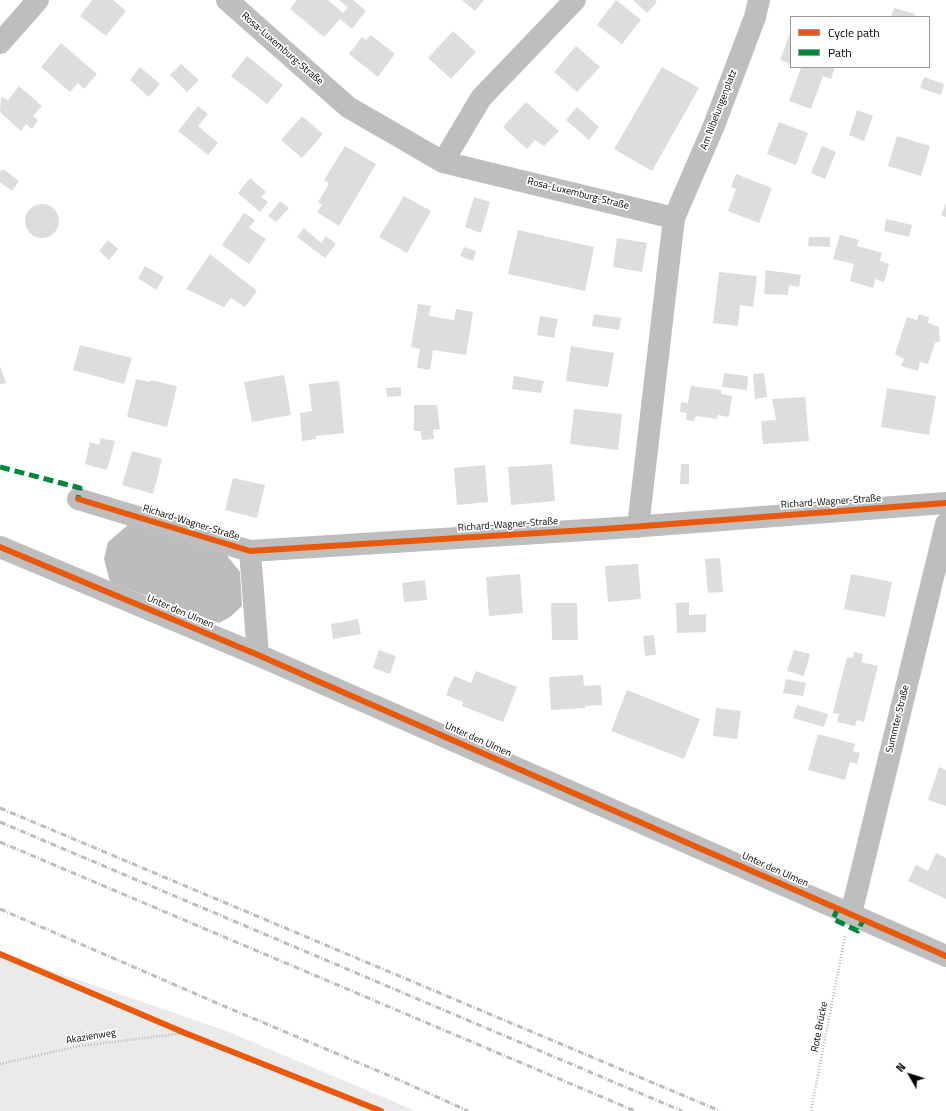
<!DOCTYPE html>
<html>
<head>
<meta charset="utf-8">
<style>
	body { margin:0 }
	#map { position:relative; width:946px; height:1111px; overflow:hidden; background:#fff; font-family:"Titillium Web",sans-serif }
	canvas { display:block }
	.legend { position:absolute; left:790px; top:16px; width:140px; height:52px; box-sizing:border-box; background:#fff; border:1px solid #999; margin:0; padding:5px 7px; list-style:none; font-size:12px; color:#000 }
	.legend li { display:flex; align-items:center; gap:8px; height:20px }
	.legend b { width:20px; border:1px solid #999 }
	.north { position:absolute; left:890px; top:1055px; width:40px; height:40px; -webkit-text-stroke:3px #fff; paint-order:stroke; rotate:309deg; font-size:11px; font-weight:700; line-height:16px; text-align:center; color:#000 }
	.north::after { content:''; display:block; margin:auto; width:14px; height:18px; background:#000; clip-path:polygon(50% 0,100% 100%,50% 72%,0 100%) }
</style>
</head>
<body>
<div id="map">
<canvas width="946" height="1111"></canvas>
<ul class="legend">
<li><b style="height:5px;background:#e8590c"></b>Cycle path</li>
<li><b style="height:5px;background:#00873e"></b>Path</li>
</ul>
<div class="north">N</div>
</div>
<script>
const c = document.querySelector('canvas').getContext('2d');
c.lineJoin = 'round';
function fill(path, color) {
  c.fillStyle = color;
  c.fill(path, 'evenodd');
}
function poly(rows) {
  const path = new Path2D();
  for (const r of rows) {
    if (r.length === 3) {
      path.moveTo(r[0] + r[2], r[1]);
      path.arc(r[0], r[1], r[2], 0, 2 * Math.PI);
      continue;
    }
    path.moveTo(r[0], r[1]);
    for (let i = 2; i < r.length; i += 2) path.lineTo(r[i], r[i + 1]);
  }
  return path;
}
function strokePath(path, color, width, dash) {
  c.strokeStyle = color;
  c.lineWidth = width;
  c.lineCap = dash ? 'butt' : 'round';
  c.setLineDash(dash || []);
  c.stroke(path);
}
function drawText(font, color, halo, rows, align = 'center') {
  c.font = font + ' "Titillium Web",sans-serif';
  c.lineWidth = 3.5;
  c.setLineDash([]);
  c.textBaseline = 'middle';
  c.strokeStyle = halo;
  c.fillStyle = color;
  for (const [text, x, y, turn = 0] of rows) {
    c.save();
    c.translate(x, y);
    c.rotate((+turn || 0) * Math.PI / 180);
    c.textAlign = isNaN(turn) ? turn : align;
    if (halo) c.strokeText(text, 0, 0);
    c.fillText(text, 0, 0);
    c.restore();
  }
}
fill(poly([
	[0,953,224,1030,416,1111,0,1111]
]), '#eaeaea');
fill(poly([
	[128,525,225,553,240,572,242,606,230,617,219,623,110,582,104,559,108,542]
]), '#bcbcbc');
fill(poly([
	[92,0,113,0,126,11,106,36,80,16],
	[297,0,328,0,343,13,348,7,339,0,353,0,366,11,352,29,340,19,324,37,290,9],
	[462,0,484,0,475,11],
	[616,0,641,20,622,44,597,25],
	[633,0,655,0,657,2,647,13],
	[894,8,915,14,914,17,891,17],
	[453,31,476,52,451,79,428,58],
	[791,31,791,64,780,60],
	[371,35,395,54,378,77,349,54,362,37,366,40],
	[61,43,97,74,84,89,78,83,70,92,41,67],
	[576,46,600,67,577,92,554,72],
	[247,56,283,85,267,104,231,76],
	[181,64,199,80,187,92,170,75],
	[140,67,160,84,149,97,130,80],
	[662,67,699,88,652,171,614,149],
	[798,67,835,67,831,79,823,76,811,109,789,101,801,68],
	[924,77,944,84,941,95,920,88],
	[19,86,42,106,33,116,38,120,32,129,26,124,21,131,0,112,1,97,8,100],
	[526,102,559,131,544,146,535,140,527,149,503,127],
	[198,106,208,114,198,126,218,143,208,155,178,131],
	[577,107,599,127,589,140,566,120],
	[857,110,873,116,864,141,849,135],
	[302,116,323,134,302,158,281,140],
	[779,122,808,133,796,165,767,154],
	[897,136,930,146,921,176,888,166],
	[345,146,376,164,339,226,317,212,322,205,318,202,329,184,324,180],
	[822,146,836,152,825,179,811,173],
	[3,169,19,181,12,191,0,182,0,172],
	[736,174,772,188,759,223,728,211,736,189,731,187],
	[250,178,266,192,261,197,268,202,260,212,238,193],
	[404,196,431,211,407,253,379,237],
	[474,197,490,202,481,233,465,227],
	[280,201,289,208,276,222,268,216],
	[946,203,946,217,941,215],
	[42,221,17],
	[244,213,255,220,249,228,266,239,249,264,222,245],
	[886,219,912,225,909,237,884,231],
	[304,228,321,243,326,236,336,244,325,258,297,237],
	[518,230,594,247,585,291,508,274],
	[840,235,859,240,857,246,882,253,880,261,889,264,884,282,875,279,873,288,850,281,854,264,833,259],
	[809,237,830,237,830,247,808,246],
	[617,238,647,243,642,272,613,267],
	[108,240,118,249,109,260,99,251],
	[464,247,476,251,473,261,460,256],
	[210,254,257,291,245,307,231,298,224,307,186,289],
	[145,266,164,277,156,290,138,278],
	[766,270,801,275,799,287,789,285,788,295,764,294],
	[719,272,757,276,753,307,740,305,738,326,713,323],
	[418,304,431,306,429,316,454,320,456,309,473,312,466,355,433,350,430,370,417,368,420,349,411,347],
	[594,314,621,318,619,330,592,326],
	[919,314,929,317,928,323,939,327,940,341,935,343,928,364,920,362,918,371,901,366,904,359,895,354,907,317,917,320],
	[540,316,558,319,554,338,537,335],
	[80,345,132,358,124,384,73,370],
	[571,346,614,353,608,387,566,381],
	[0,366,6,383,0,384],
	[724,373,748,376,747,390,722,387],
	[764,373,767,397,755,399,753,374],
	[284,375,291,415,252,422,244,382],
	[514,376,544,381,541,393,512,389],
	[136,379,150,382,151,380,177,386,167,427,127,417],
	[339,381,344,433,316,436,316,439,302,441,300,413,312,411,309,384],
	[691,386,721,390,721,394,732,396,729,417,718,415,717,419,696,416,694,421,686,420,687,413,680,412,681,402,688,403],
	[401,387,401,396,387,397,386,388],
	[887,388,936,396,929,435,881,427],
	[805,397,809,441,763,444,761,421,776,420,772,399],
	[414,405,437,405,440,429,433,430,434,439,422,440,421,431,414,431],
	[574,409,622,414,618,450,570,444],
	[101,438,115,441,107,470,85,464,90,442,99,445],
	[132,451,162,459,153,494,122,485],
	[552,464,555,501,511,505,508,467],
	[681,464,689,464,689,484,680,484],
	[485,465,488,502,457,505,454,468],
	[233,478,265,485,257,518,225,510],
	[720,558,723,592,708,593,705,559],
	[638,564,641,599,608,602,605,566],
	[520,574,523,613,489,616,486,577],
	[851,574,892,582,885,617,844,609],
	[425,580,427,600,404,602,402,583],
	[689,602,689,615,706,614,706,632,677,633,676,603],
	[551,603,577,603,578,640,552,640],
	[358,619,361,634,333,639,331,624],
	[654,635,656,655,645,656,643,636],
	[379,650,396,656,390,674,373,668],
	[794,650,810,654,804,676,787,671],
	[854,652,863,654,861,662,878,666,864,722,857,720,855,726,837,722,839,714,833,713,847,657,853,658],
	[476,671,517,687,503,722,462,706,463,702,446,695,454,676,471,683],
	[583,675,584,686,601,685,602,705,585,706,585,708,551,710,549,677],
	[786,679,806,683,803,696,783,693],
	[627,690,700,719,684,759,611,731],
	[797,705,828,714,824,727,793,718],
	[716,708,741,711,737,739,713,736],
	[818,734,855,744,853,751,860,753,857,764,850,762,845,780,808,770],
	[939,767,946,770,946,806,928,800],
	[936,853,946,858,946,899,908,881,916,865,928,871]
]), '#ddd');
strokePath(poly([
	[0,1064,80,1046,185,1033],
	[811,1111,845,936]
]), '#b8b8b8', 2.5, [1, 2]);
strokePath(poly([
	[227,0,348,107,443,162,674,218,638,527],
	[0,43,38,0],
	[443,162,481,98,575,0],
	[674,218,713,128,755,17,759,0],
	[78,499,250,551,618,528,946,503],
	[0,547,258,655,946,956],
	[250,551,258,655],
	[851,914,946,524]
]), '#bebebe', 22);
strokePath(poly([
	[0,808,720,1111],
	[0,822,682,1111],
	[0,842,635,1111],
	[0,909,226,1007,390,1076,468,1111]
]), '#bdbdbd', 3, [6, 2, 1, 2]);
strokePath(poly([
	[0,467,80,488,78,499],
	[838,908,833,919,858,931,863,920]
]), '#00873e', 5, [10, 5]);
strokePath(poly([
	[78,499,250,551,618,528,946,503],
	[0,547,258,655,946,956],
	[0,954,185,1033,381,1111]
]), '#e8590c', 6);
drawText('10px', '#000', '#fff', [
	["Rosa-Luxemburg-Straße",282,49,41],
	["Am Nibelungenplatz",719,110,-69],
	["Rosa-Luxemburg-Straße",578,194,14],
	["Richard-Wagner-Straße",831,502,-4],
	["Richard-Wagner-Straße",191,523,17],
	["Richard-Wagner-Straße",508,525,-4],
	["Unter den Ulmen",180,612,23],
	["Summter Straße",898,719,-76],
	["Unter den Ulmen",478,740,24],
	["Unter den Ulmen",775,870,24],
	["Rote Brücke",820,1027,-79],
	["Akazienweg",91,1037,-9]
]);
</script>
</body>
</html>
